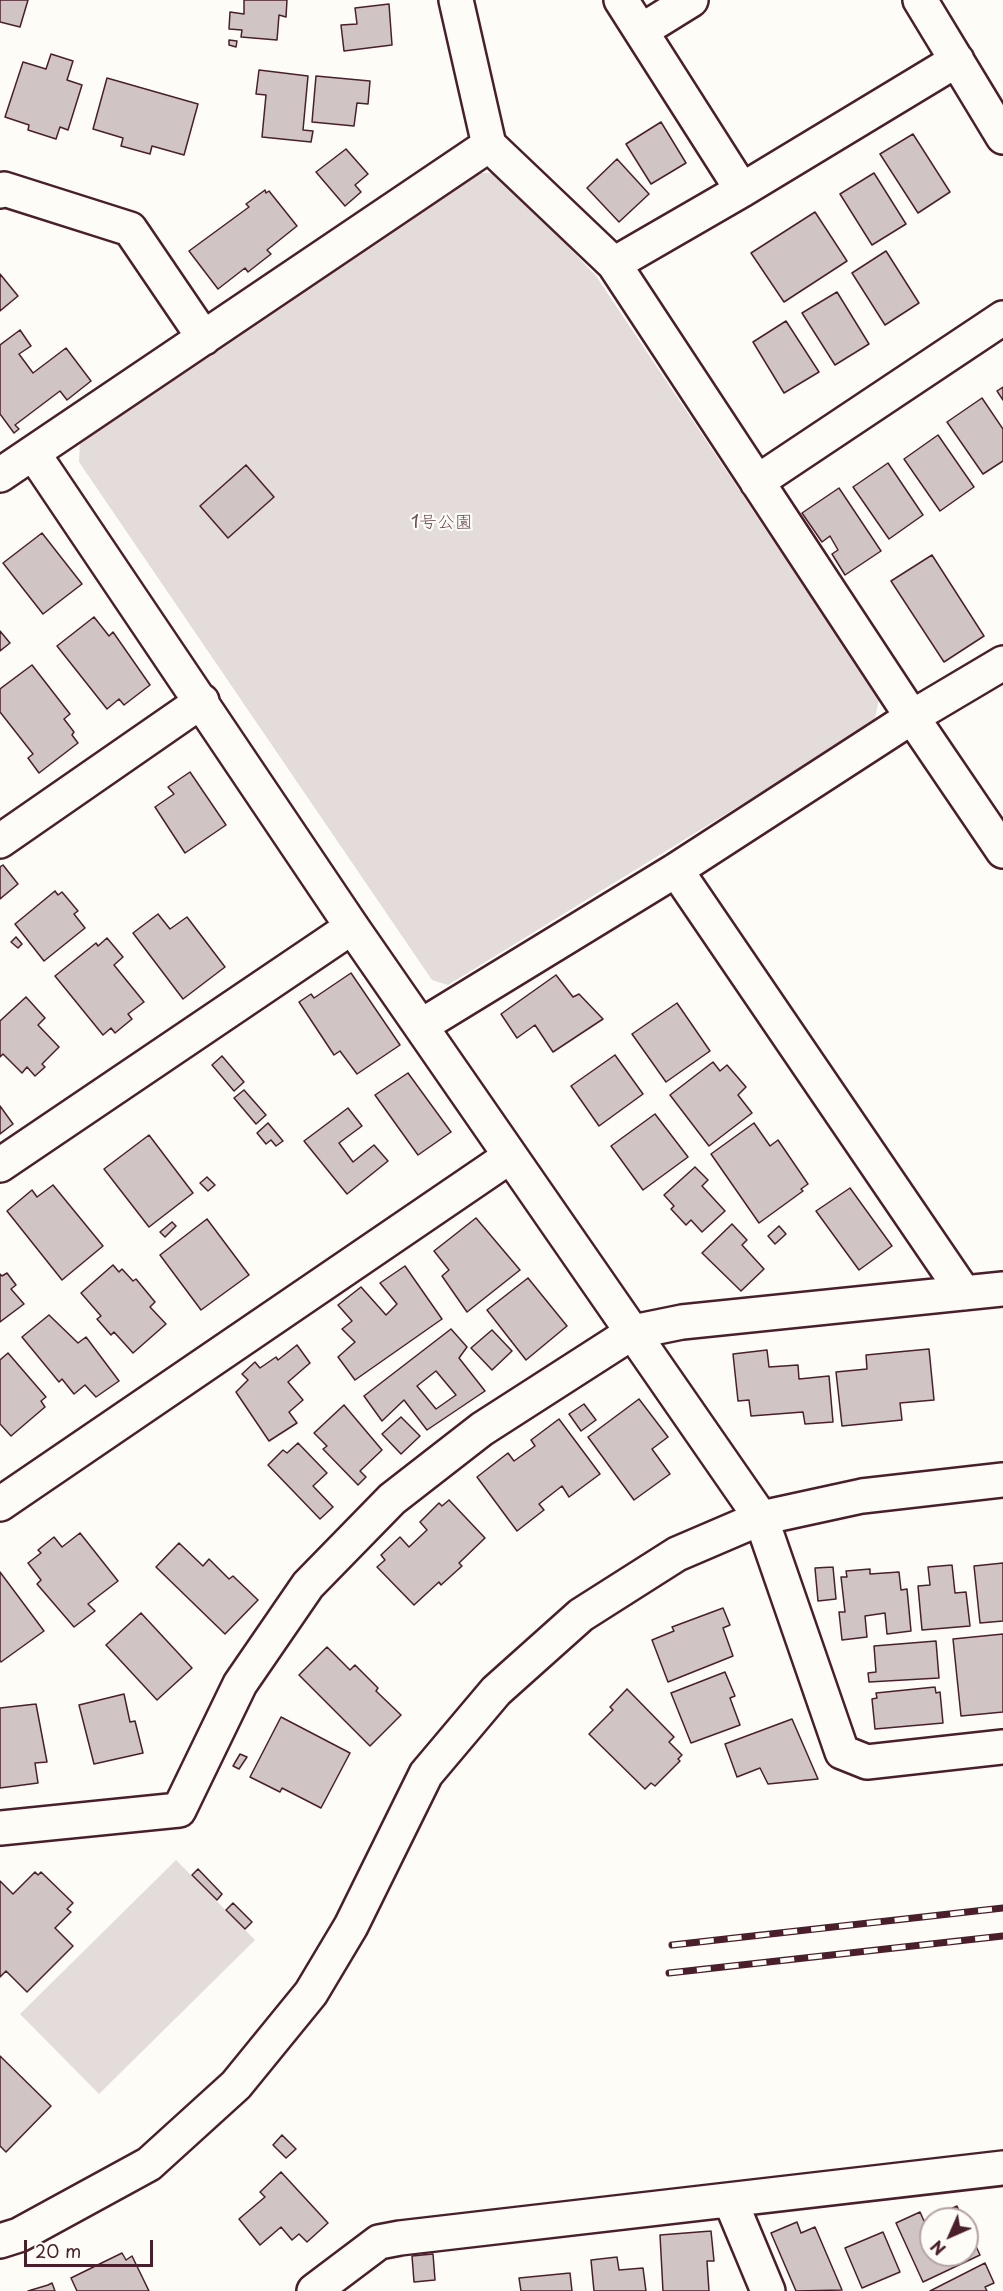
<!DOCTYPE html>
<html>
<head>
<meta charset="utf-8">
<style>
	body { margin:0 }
	#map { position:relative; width:1003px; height:2291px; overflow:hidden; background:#fdfcf7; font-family:"Playpen Sans",sans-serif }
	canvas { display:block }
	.north { position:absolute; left:919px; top:2207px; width:60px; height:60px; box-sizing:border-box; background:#fdfcf7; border:2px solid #b5a4a5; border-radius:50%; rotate:225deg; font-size:16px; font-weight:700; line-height:24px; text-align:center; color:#4a1f2b }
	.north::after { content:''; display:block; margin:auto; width:21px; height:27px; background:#4a1f2b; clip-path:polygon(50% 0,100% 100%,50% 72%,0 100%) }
	.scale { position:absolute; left:24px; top:2240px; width:129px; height:27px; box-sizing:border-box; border:3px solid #4a1f2b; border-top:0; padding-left:8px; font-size:18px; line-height:21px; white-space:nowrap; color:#4a1f2b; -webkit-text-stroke:4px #fdfcf7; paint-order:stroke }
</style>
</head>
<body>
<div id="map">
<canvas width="1003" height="2291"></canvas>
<div class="north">N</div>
<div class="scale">20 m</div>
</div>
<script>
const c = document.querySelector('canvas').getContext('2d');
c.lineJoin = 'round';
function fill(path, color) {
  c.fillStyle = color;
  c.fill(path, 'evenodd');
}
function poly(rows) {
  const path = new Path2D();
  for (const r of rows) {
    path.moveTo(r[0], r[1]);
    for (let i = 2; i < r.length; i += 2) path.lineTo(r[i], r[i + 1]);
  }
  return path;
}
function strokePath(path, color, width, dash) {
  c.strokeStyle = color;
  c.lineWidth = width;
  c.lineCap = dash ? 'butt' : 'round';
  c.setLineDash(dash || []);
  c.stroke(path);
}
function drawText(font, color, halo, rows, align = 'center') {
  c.font = font + ' "Playpen Sans","Klee One",sans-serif';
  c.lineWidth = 4.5;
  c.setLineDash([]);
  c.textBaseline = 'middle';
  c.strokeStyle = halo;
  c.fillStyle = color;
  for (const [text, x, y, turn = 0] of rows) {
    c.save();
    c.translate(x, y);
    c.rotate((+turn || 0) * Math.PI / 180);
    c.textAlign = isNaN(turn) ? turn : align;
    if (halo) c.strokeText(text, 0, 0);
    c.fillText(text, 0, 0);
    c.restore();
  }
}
fill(poly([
	[479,173,499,173,596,276,879,699,874,723,448,985,432,980,79,462,80,440],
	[176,1860,255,1940,99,2094,20,2014]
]), '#e3dcda');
const building = poly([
	[0,0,28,0,20,27,0,22,0,0],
	[244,0,287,0,286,17,279,15,277,40,241,37,242,30,229,29,230,12,244,14,244,0],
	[389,4,392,45,344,51,341,25,357,24,355,8,389,4],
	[229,40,237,41,236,47,229,45,229,40],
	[51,54,73,61,67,80,82,85,68,130,60,127,56,139,28,130,29,125,5,117,23,62,46,69,51,54],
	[259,70,308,76,303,130,313,131,311,142,262,137,266,95,256,94,259,70],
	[316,76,370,81,368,104,357,103,354,126,312,122,316,76],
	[107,78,198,104,184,155,152,146,150,154,121,146,123,138,93,129,107,78],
	[661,122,686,163,651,184,626,144,661,122],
	[913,134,950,192,918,213,880,154,913,134],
	[346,149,368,174,355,185,361,192,345,206,316,172,346,149],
	[617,159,649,194,619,222,587,188,617,159],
	[874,173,906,224,872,245,840,194,874,173],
	[265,190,266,193,269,191,297,226,267,250,271,254,248,272,245,268,218,289,189,251,249,207,246,204,265,190],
	[815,212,847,261,784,302,751,253,815,212],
	[886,251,919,303,885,325,852,273,886,251],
	[0,274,18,296,0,311,0,274],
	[837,292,869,344,835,365,802,313,837,292],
	[786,321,819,372,784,393,753,342,786,321],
	[20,330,31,346,19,354,33,373,66,348,91,381,67,400,60,391,15,425,19,429,14,433,0,414,0,345,20,330],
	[1003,387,1003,400,997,391,1003,387],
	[982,398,1003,429,1003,461,983,474,947,422,982,398],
	[938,435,974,487,940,511,904,459,938,435],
	[888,463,923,515,889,539,853,487,888,463],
	[246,465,274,497,228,538,200,506,246,465],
	[839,488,881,551,845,575,832,554,838,550,830,536,822,542,802,513,839,488],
	[42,533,82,584,43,614,3,563,42,533],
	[932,555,984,636,944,662,891,581,932,555],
	[94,617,109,636,113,632,150,685,124,705,119,699,107,709,57,646,94,617],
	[0,631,10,643,0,651,0,631],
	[32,665,70,714,64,719,74,732,72,735,78,743,39,773,28,758,33,754,0,712,0,689,32,665],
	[190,772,226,825,185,853,155,807,174,794,168,787,190,772],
	[3,865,18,884,0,899,0,867,3,865],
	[55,891,58,895,62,892,78,911,74,914,85,928,44,961,15,924,55,891],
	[158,914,170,929,187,917,225,967,183,999,133,933,158,914],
	[16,937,22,944,18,948,11,942,16,937],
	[107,938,123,957,114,965,144,1002,128,1014,132,1019,115,1033,111,1028,103,1035,55,976,96,943,98,946,107,938],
	[351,973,400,1045,357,1074,340,1051,334,1055,299,1002,311,994,314,998,351,973],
	[556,975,573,997,579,994,603,1019,553,1052,535,1025,517,1038,501,1014,556,975],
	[26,997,45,1018,38,1025,59,1047,42,1064,45,1067,35,1076,27,1067,22,1073,3,1054,0,1057,0,1021,26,997],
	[677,1003,710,1051,666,1082,632,1034,677,1003],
	[615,1055,643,1094,599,1126,571,1086,615,1055],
	[222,1056,244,1082,234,1091,212,1065,222,1056],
	[713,1062,720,1071,727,1065,746,1087,738,1095,752,1113,709,1146,670,1095,713,1062],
	[408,1073,451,1132,418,1155,375,1095,408,1073],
	[244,1090,266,1115,256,1124,234,1098,244,1090],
	[0,1106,13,1124,0,1134,0,1106],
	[348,1108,362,1126,339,1143,353,1162,374,1145,388,1161,347,1194,304,1141,348,1108],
	[655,1114,688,1157,643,1190,611,1146,655,1114],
	[268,1123,283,1141,276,1146,271,1140,266,1144,257,1133,268,1123],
	[754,1123,770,1146,778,1140,808,1184,801,1189,803,1191,759,1223,711,1154,754,1123],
	[149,1135,193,1193,149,1227,104,1169,149,1135],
	[695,1167,708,1180,702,1186,725,1211,702,1232,691,1220,686,1225,671,1209,674,1206,664,1195,695,1167],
	[207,1177,215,1185,208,1191,200,1183,207,1177],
	[53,1185,103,1246,62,1280,7,1211,32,1190,37,1197,53,1185],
	[850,1188,892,1246,859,1270,816,1211,850,1188],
	[476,1218,520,1270,467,1312,442,1276,449,1270,434,1251,476,1218],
	[207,1219,249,1275,201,1310,160,1255,207,1219],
	[172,1222,176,1226,165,1237,160,1232,172,1222],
	[732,1224,747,1240,742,1245,764,1269,741,1291,702,1253,732,1224],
	[779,1226,786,1234,775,1244,768,1236,779,1226],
	[113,1265,119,1272,122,1269,133,1281,136,1279,155,1302,150,1307,166,1324,133,1353,114,1332,111,1335,97,1319,101,1316,81,1293,113,1265],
	[405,1266,442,1319,355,1380,338,1357,355,1342,342,1329,352,1321,338,1305,361,1287,386,1315,397,1304,380,1283,405,1266],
	[7,1273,16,1285,11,1289,24,1304,0,1322,0,1274,2,1276,7,1273],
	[528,1278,567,1326,526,1360,487,1310,528,1278],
	[49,1315,78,1343,86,1337,119,1381,96,1397,85,1385,74,1394,62,1379,59,1382,22,1337,49,1315],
	[451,1329,467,1347,459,1358,485,1391,427,1430,404,1400,382,1421,364,1396,451,1329],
	[436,1371,456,1395,436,1409,417,1386,436,1371],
	[492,1330,512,1351,492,1370,471,1348,492,1330],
	[297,1345,310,1363,288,1382,303,1400,289,1412,297,1423,269,1441,236,1392,248,1380,242,1374,255,1362,260,1368,276,1357,278,1360,297,1345],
	[929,1349,934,1400,900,1403,902,1420,842,1426,836,1372,867,1369,866,1355,929,1349],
	[767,1350,769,1367,798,1365,799,1379,829,1376,833,1422,805,1424,803,1412,751,1416,749,1400,738,1401,733,1354,767,1350],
	[8,1353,46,1397,41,1401,45,1407,11,1436,0,1424,0,1360,8,1353],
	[639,1399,668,1437,652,1449,670,1474,634,1500,588,1437,639,1399],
	[584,1404,596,1420,581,1431,569,1414,584,1404],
	[344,1405,382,1450,360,1471,366,1477,358,1485,323,1449,327,1446,314,1433,344,1405],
	[401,1417,420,1436,401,1454,382,1434,401,1417],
	[559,1419,600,1474,569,1497,562,1486,539,1504,544,1510,517,1531,477,1477,508,1453,514,1461,535,1446,531,1440,559,1419],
	[298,1443,327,1473,313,1486,333,1507,320,1519,268,1465,283,1450,287,1453,298,1443],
	[449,1500,485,1538,459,1563,462,1566,441,1585,439,1582,414,1605,377,1567,385,1560,381,1555,400,1537,409,1547,427,1530,420,1522,439,1503,442,1506,449,1500],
	[80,1533,118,1581,88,1604,95,1611,74,1627,37,1584,41,1580,28,1563,41,1553,38,1550,54,1537,62,1547,80,1533],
	[179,1543,203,1566,209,1559,229,1579,233,1576,258,1600,225,1634,156,1567,179,1543],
	[1003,1563,1003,1621,980,1623,974,1566,1003,1563],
	[952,1565,955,1593,966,1592,970,1626,922,1630,918,1586,930,1585,928,1567,952,1565],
	[833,1567,836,1599,818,1601,815,1568,833,1567],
	[870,1569,870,1574,899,1572,901,1590,907,1589,911,1631,887,1634,885,1613,865,1616,867,1637,842,1640,839,1612,845,1612,841,1577,847,1577,846,1571,870,1569],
	[0,1572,44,1631,1,1662,0,1661,0,1572],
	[723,1608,730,1625,723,1628,733,1656,668,1682,652,1640,674,1631,672,1627,723,1608],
	[141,1613,192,1668,157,1700,106,1645,141,1613],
	[1003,1634,1003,1712,961,1716,953,1639,1003,1634],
	[936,1641,939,1678,869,1682,868,1673,876,1672,874,1646,936,1641],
	[327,1647,350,1670,355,1665,378,1688,376,1691,401,1715,370,1746,299,1675,327,1647],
	[725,1672,735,1696,730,1698,740,1725,691,1743,671,1693,725,1672],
	[935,1687,936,1693,940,1692,943,1723,875,1729,872,1699,877,1698,876,1693,935,1687],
	[627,1689,674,1737,669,1742,682,1755,678,1759,680,1761,655,1786,651,1783,645,1789,589,1734,613,1710,610,1707,627,1689],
	[124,1694,130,1722,135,1721,143,1753,94,1764,79,1705,124,1694],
	[36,1704,47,1762,35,1763,38,1783,0,1788,0,1708,36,1704],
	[281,1717,350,1753,321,1808,282,1788,280,1792,250,1777,281,1717],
	[792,1719,818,1779,768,1784,760,1768,737,1777,725,1744,792,1719],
	[240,1754,247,1757,239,1769,233,1766,240,1754],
	[198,1869,222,1894,217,1900,192,1875,198,1869],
	[35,1872,38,1875,41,1872,73,1903,67,1909,71,1912,55,1928,73,1946,27,1992,6,1971,0,1977,0,1881,13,1894,35,1872],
	[233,1903,252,1922,245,1929,226,1910,233,1903],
	[0,2056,51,2106,6,2152,0,2146,0,2056],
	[282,2135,296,2149,286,2158,273,2145,282,2135],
	[281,2172,328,2223,307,2242,299,2234,292,2240,281,2227,260,2245,239,2219,265,2197,260,2192,281,2172],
	[957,2206,963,2219,931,2219,931,2255,967,2255,967,2227,980,2255,923,2282,896,2223,920,2212,924,2221,957,2206],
	[797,2222,801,2233,815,2227,842,2290,796,2291,771,2233,797,2222],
	[711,2231,714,2261,707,2261,709,2291,663,2291,660,2235,711,2231],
	[883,2232,900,2272,862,2288,845,2248,883,2232],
	[122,2253,126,2260,132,2256,149,2291,77,2291,71,2278,122,2253],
	[433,2254,435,2280,414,2282,412,2256,433,2254],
	[617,2257,619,2270,643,2268,646,2291,594,2291,591,2260,617,2257],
	[985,2263,994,2283,985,2287,987,2291,930,2291,985,2263],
	[570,2273,572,2291,521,2291,519,2278,570,2273],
	[52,2283,55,2291,28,2291,48,2285,52,2283]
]);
fill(building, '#d0c5c4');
strokePath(building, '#4a1f2b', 1.5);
const minor = poly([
	[456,0,489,145,614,264,912,717,1003,851],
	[621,0,742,190],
	[920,0,1003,137],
	[641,31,691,0],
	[0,191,4,189,130,229,204,338],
	[614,264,742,190,957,60],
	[33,453,352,927,761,1518,842,1752,867,1762,1003,1747],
	[0,475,489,145],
	[757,482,1003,318],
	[0,841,202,701],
	[676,870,964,1293],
	[421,1026,676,870,912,717,1003,663],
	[0,1165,352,927],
	[0,1504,509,1157],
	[0,1828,179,1810,240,1684,308,1585,392,1499,482,1429,633,1332,682,1322,1003,1289],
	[730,2200,768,2291],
	[0,2241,19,2235,149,2164,236,2085,311,1993,351,1926,426,1774,496,1691,581,1615,677,1554,761,1518,862,1496,1003,1480],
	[314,2291,379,2242,400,2238,1003,2168]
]);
strokePath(minor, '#4a1f2b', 38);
strokePath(minor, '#fdfcf7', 33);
const rail = poly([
	[672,1945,1003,1908],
	[669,1973,1003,1936]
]);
strokePath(rail, '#4a1f2b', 7);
strokePath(rail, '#fdfcf7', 4.5, [14]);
drawText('18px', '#704e57', '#fdfcf7', [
	["1号公園",442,523]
]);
</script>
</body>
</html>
